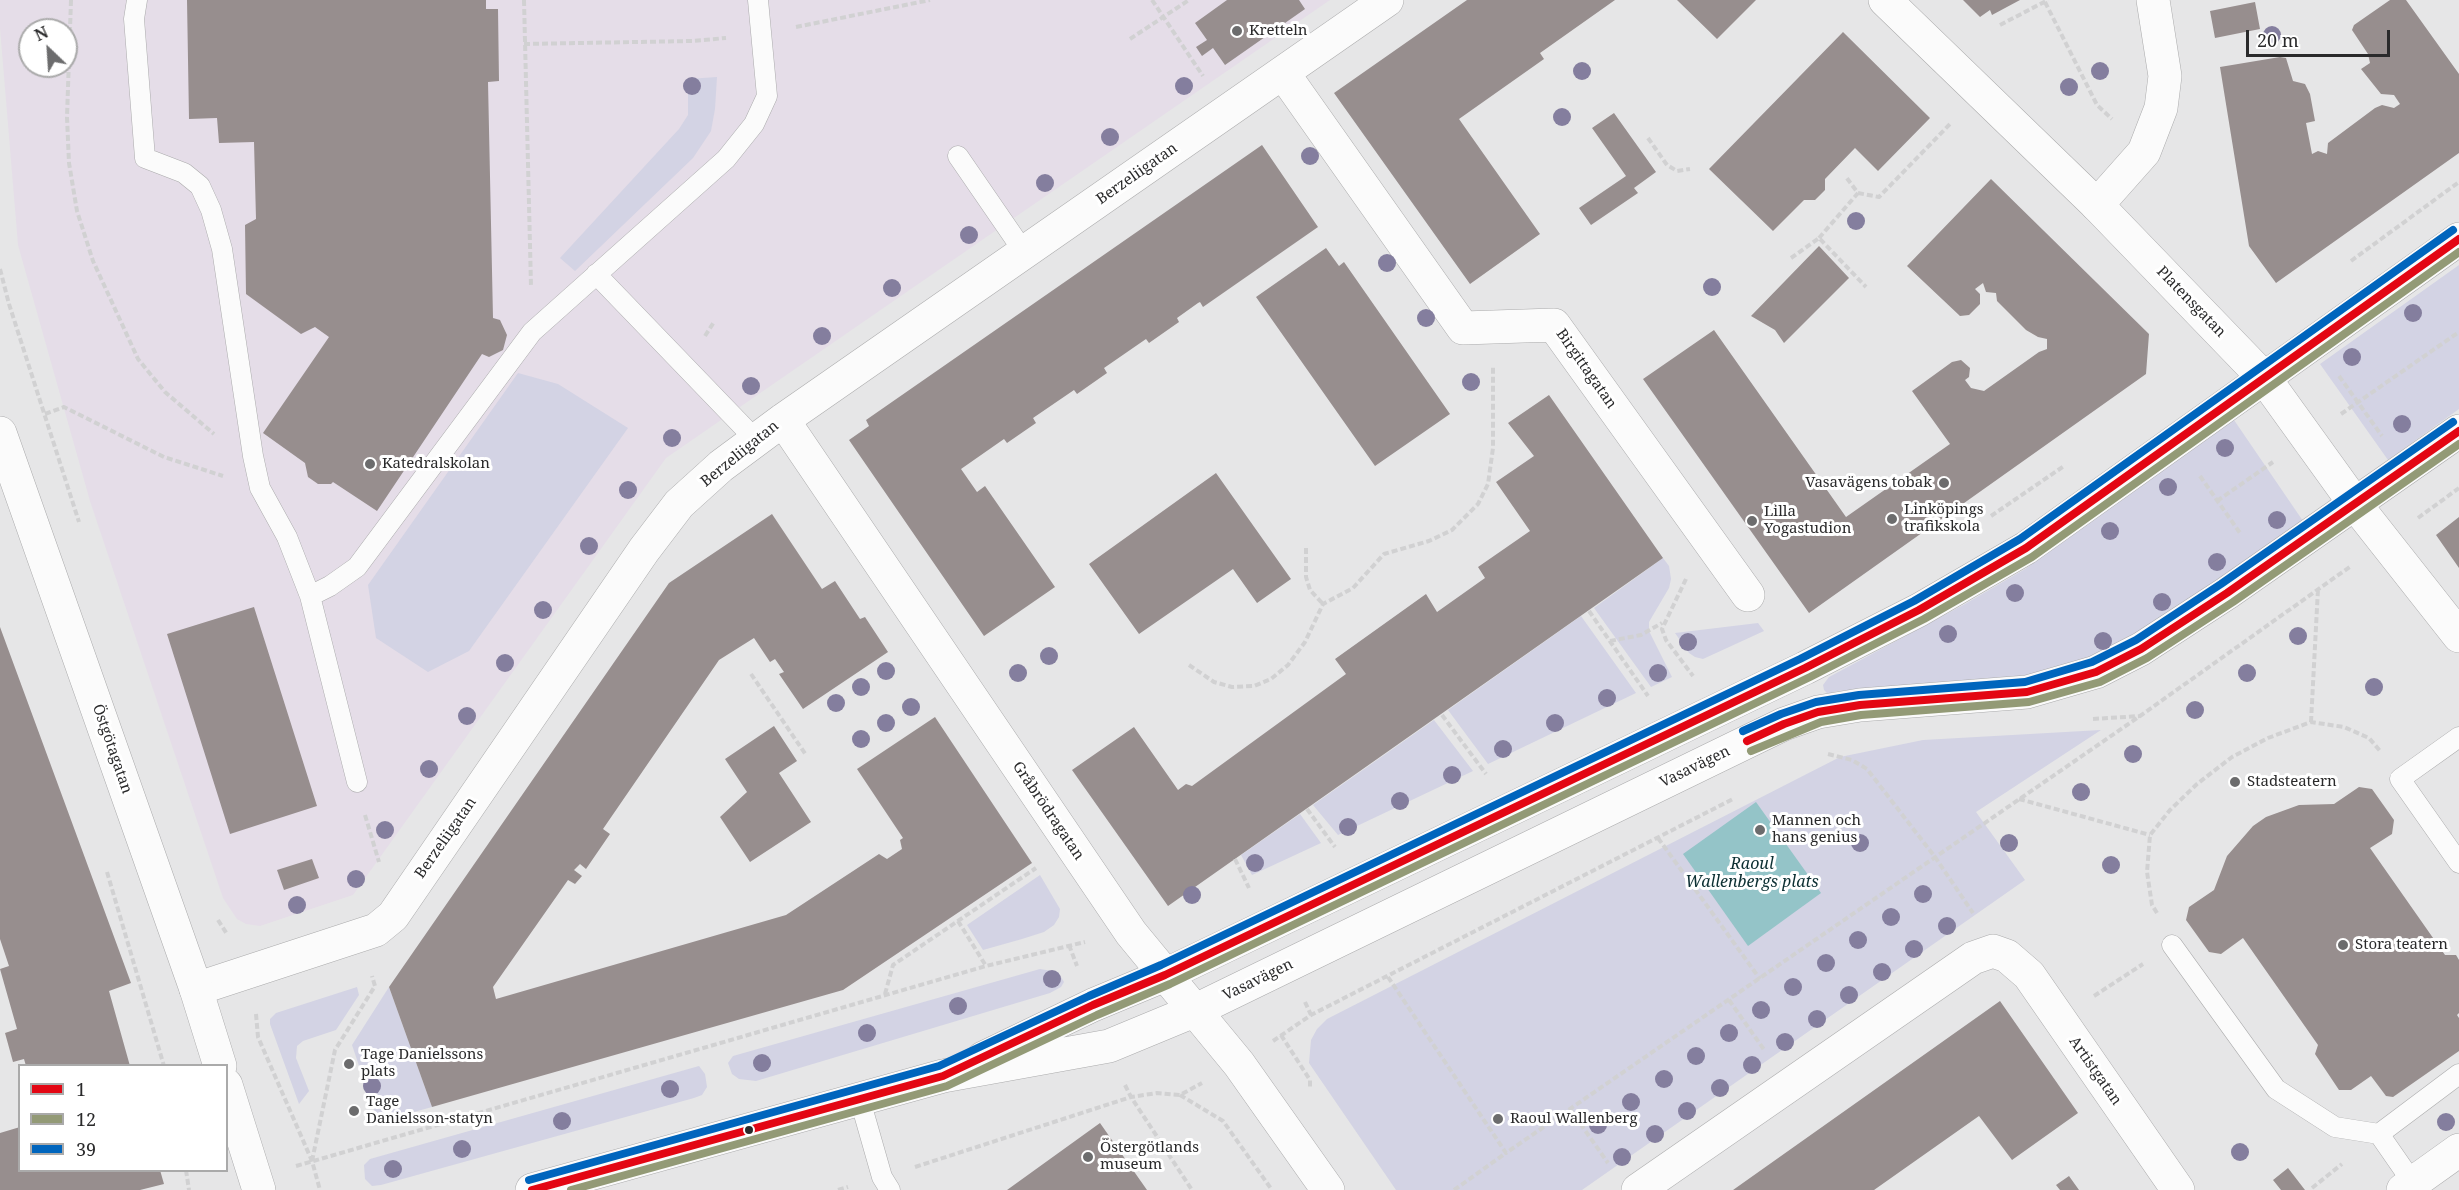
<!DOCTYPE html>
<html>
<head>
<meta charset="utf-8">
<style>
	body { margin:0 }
	#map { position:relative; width:2459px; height:1190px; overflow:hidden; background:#e6e6e7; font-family:"Noto Serif",serif }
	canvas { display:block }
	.legend { position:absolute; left:18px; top:1064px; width:210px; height:108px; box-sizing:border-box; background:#fff; border:2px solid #aaa; margin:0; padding:8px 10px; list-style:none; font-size:18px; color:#2a2a2b }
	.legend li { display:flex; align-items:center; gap:12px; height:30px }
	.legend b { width:30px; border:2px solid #aaa }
	.north { position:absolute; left:18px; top:18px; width:60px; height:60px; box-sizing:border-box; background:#fff; border:2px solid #aaa; border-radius:50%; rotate:335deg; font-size:16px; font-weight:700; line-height:24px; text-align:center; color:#2a2a2b }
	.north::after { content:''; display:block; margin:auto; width:21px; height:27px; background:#6c6c6d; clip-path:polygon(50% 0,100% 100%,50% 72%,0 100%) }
	.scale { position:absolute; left:2246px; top:30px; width:144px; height:27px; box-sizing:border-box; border:3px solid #2a2a2b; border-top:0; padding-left:8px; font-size:18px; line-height:21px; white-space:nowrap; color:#2a2a2b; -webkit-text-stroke:4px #fff; paint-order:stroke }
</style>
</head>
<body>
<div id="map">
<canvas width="2459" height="1190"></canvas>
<ul class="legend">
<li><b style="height:8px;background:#e30613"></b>1</li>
<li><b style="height:8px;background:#939a76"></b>12</li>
<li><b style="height:8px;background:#0065bd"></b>39</li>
</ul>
<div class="north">N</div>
<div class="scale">20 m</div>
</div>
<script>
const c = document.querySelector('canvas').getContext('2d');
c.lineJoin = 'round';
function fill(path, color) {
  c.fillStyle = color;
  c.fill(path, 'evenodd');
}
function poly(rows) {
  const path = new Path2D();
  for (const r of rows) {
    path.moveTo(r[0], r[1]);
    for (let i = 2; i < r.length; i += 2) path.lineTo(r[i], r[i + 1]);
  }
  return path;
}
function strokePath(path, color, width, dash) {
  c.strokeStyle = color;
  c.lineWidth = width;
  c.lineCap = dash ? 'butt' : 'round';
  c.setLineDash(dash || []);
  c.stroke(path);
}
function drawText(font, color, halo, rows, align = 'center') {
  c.font = font + ' "Noto Serif",serif';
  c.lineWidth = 6;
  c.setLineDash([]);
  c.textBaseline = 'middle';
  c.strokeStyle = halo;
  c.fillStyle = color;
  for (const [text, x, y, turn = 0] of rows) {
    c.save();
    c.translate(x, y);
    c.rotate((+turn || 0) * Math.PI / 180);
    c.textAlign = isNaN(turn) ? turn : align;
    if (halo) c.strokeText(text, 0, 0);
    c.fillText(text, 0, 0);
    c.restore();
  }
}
fill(poly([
	[0,0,1330,0,666,458,353,895,260,926,246,924,237,919,223,898,90,501,18,245,0,28],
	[30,30,66,30,66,66,30,66]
]), '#e5dde8');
fill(poly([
	[717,77,715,109,711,131,693,158,575,271,560,258,679,129,688,115,688,79],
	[2459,265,2459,409,2388,460,2320,364],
	[518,373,558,384,628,428,469,651,428,672,376,638,368,585],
	[2234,420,2303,521,2128,640,2085,663,2035,677,1837,691,1832,693,1827,693,1824,690,1823,685,1829,677,1965,604,2025,569],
	[1663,558,1669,566,1671,579,1669,588,1649,622,1649,631,1672,677,1651,687,1594,608],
	[1581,616,1636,693,1488,764,1448,710],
	[1758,623,1764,631,1703,659,1695,657,1689,653,1675,633],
	[1434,720,1473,771,1338,835,1313,805],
	[2101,730,1976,812,2025,880,1582,1190,1396,1190,1309,1063,1311,1040,1317,1029,1327,1019,1840,757,1923,740],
	[1300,814,1321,843,1252,875,1241,855],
	[1040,875,1060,909,1059,917,1054,925,1044,932,1022,939,983,950,967,925],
	[1040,969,1058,972,1064,982,1061,987,1050,993,756,1081,739,1079,732,1074,728,1063,733,1056],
	[357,987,359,995,336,1030,303,1041,297,1046,296,1058,309,1091,299,1104,270,1024,270,1019,276,1013],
	[389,987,432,1107,378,1122,352,1045],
	[699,1066,705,1074,707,1087,702,1095,694,1098,381,1185,372,1186,365,1179,364,1165,370,1159]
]), '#d3d3e4');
fill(poly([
	[1756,802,1821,893,1748,946,1683,854]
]), '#94c4c8');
fill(poly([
	[187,0,486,0,486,9,498,9,499,81,488,82,493,318,500,320,507,335,503,350,489,357,482,354,377,511,333,482,331,484,318,484,308,477,305,463,263,433,329,337,315,327,301,334,246,294,245,225,256,219,254,142,219,143,217,118,189,119],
	[1227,0,1299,0,1305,9,1225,65,1213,48,1202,56,1196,47,1207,40,1195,23],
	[1467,0,1615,0,1540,53,1544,59,1459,119,1540,234,1470,284,1334,93],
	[1677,0,1756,0,1717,39],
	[1963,0,2020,0,1992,15,1990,10,1980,17],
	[2390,0,2406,0,2459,74,2459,153,2276,283,2249,246,2220,67,2280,57,2286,58,2293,81,2305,84,2310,94,2315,121,2306,123,2312,154,2318,151,2327,154,2328,143,2375,108,2382,105,2394,108,2400,104,2394,95,2381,94,2361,69,2370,63,2368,54,2352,30,2354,25],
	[2255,2,2260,29,2215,38,2210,11],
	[1843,32,1930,118,1878,171,1855,148,1825,179,1825,190,1815,200,1804,200,1773,231,1709,169],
	[1614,113,1656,172,1634,188,1638,193,1591,225,1579,208,1626,176,1592,128],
	[1262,145,1318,227,1203,307,1200,302,1198,303,1177,318,1179,322,1149,343,1146,339,1104,368,1107,373,1077,394,1074,390,1033,418,1036,423,1007,443,1004,439,961,469,977,492,985,486,1055,587,984,636,849,440,869,426,866,420],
	[1991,179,2149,334,2146,374,1809,613,1643,379,1714,330,1846,517,1950,444,1912,391,1952,362,1961,360,1970,368,1969,377,1965,380,1971,388,1984,391,2039,352,2047,349,2047,339,2038,337,2026,330,1997,301,1996,293,1986,292,1983,283,1975,289,1980,294,1980,304,1969,315,1960,316,1907,266],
	[1819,246,1849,278,1784,343,1775,330,1751,316],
	[1326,248,1339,266,1344,262,1450,414,1375,466,1256,297],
	[1549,395,1663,558,1168,906,1072,770,1134,727,1178,790,1186,784,1192,786,1346,674,1335,659,1426,594,1437,612,1485,578,1478,567,1530,531,1496,482,1534,456,1508,423],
	[1216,473,1291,579,1257,603,1233,569,1139,634,1089,564],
	[772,514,822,589,835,581,860,619,865,617,888,652,803,709,779,674,784,672,775,659,770,662,754,638,719,660,603,829,610,834,586,869,580,864,574,870,582,876,575,884,568,880,493,987,496,999,786,915,879,854,887,859,902,849,900,840,903,838,857,769,935,717,1032,863,843,990,432,1107,389,987,669,583],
	[2459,517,2459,568,2436,535],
	[254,607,317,806,230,834,167,634],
	[0,627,131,983,109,991,130,1066,26,1066,24,1059,13,1062,5,1033,17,1029,0,969,9,966,0,939],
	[774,726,797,761,779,773,811,822,750,862,720,817,747,792,725,759],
	[2359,787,2372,789,2394,820,2392,834,2370,848,2445,955,2456,955,2459,960,2459,1013,2457,1015,2459,1018,2459,1051,2393,1097,2386,1096,2371,1076,2351,1090,2339,1090,2315,1054,2318,1045,2243,938,2221,954,2209,952,2186,920,2189,907,2214,890,2227,856,2253,826,2266,817,2299,805,2334,804],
	[312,859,319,878,284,890,277,870],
	[2000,1001,2078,1113,2012,1160,1979,1116,1874,1190,1733,1190],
	[1100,1123,1147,1190,1007,1190],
	[20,1127,20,1170,160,1170,164,1184,140,1190,0,1190,0,1133],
	[2288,1168,2305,1190,2281,1190,2273,1180],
	[2069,1176,2079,1190,2060,1190,2056,1185]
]), '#978e8e');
const service = poly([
	[137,0,134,19,145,158,184,173,200,186,211,210,222,249,253,456,260,488,287,537,310,596,357,782],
	[958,156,1024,252],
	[596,274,756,440],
	[310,596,330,586,357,567,532,332,726,159,754,124,767,96,758,0],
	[2459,737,2400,779,2459,863],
	[2172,945,2276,1089,2335,1127,2379,1134,2459,1074],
	[860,1100,882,1177,890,1190],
	[2379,1134,2413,1183]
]);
const minor = poly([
	[1885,0,2097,205],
	[1283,73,1463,328,1554,325,1748,595],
	[783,420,1131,933,1239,1064,1328,1190],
	[2355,504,2459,636],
	[196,989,376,930,393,916,644,550,679,504,721,466,783,420,1387,0],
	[1638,1190,1973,958,1993,951,2007,956,2029,975,2178,1190],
	[2403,1190,2459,1150]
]);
const tertiary = poly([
	[2153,0,2165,76,2161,108,2144,152,2097,205,2265,379,2355,504]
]);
const secondary = poly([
	[0,433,196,989,220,1066],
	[983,1058,1093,1005,1165,975,1805,668,1919,610,2026,548,2459,239],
	[226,1085,259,1190],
	[532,1190,943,1076,1109,1046,1196,1010,1755,738,1784,724,1818,712,1860,705,2027,692,2096,672,2141,649,2227,593,2459,431]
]);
strokePath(service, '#ababac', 21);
strokePath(minor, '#ababac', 34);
strokePath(tertiary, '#ababac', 34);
strokePath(secondary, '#ababac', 34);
strokePath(poly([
	[71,0,67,117,69,163,77,211,93,261,138,359,165,392,214,434],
	[524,0,531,286],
	[1152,0,1203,76],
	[2045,2,2097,105,2112,119],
	[2000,25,2048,0],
	[796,27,930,0],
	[1130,39,1189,0],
	[524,44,692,41,726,38],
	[1648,138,1667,165,1677,171,1690,169],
	[1858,193,1879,197,1951,123],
	[1819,238,1858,193,1846,177],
	[1791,258,1819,238,1866,287],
	[2351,261,2459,182],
	[0,269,9,304,79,522],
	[705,336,714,322],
	[2339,376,2382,436],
	[45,414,64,407,164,457,223,476],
	[2341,414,2459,332],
	[2200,476,2240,533],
	[2217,501,2273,462],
	[1991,516,2064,466],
	[2418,518,2459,488],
	[1306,548,1306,577,1310,590,1323,604],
	[1686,579,1662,629,1666,640,1693,676],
	[1589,611,1648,696],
	[1610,641,1641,635,1662,623],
	[1189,665,1214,682,1232,687,1254,686,1271,679,1288,665,1305,642,1323,604,1353,588,1384,554,1429,541,1452,530,1478,504,1488,484,1493,448,1493,367],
	[751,674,806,755],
	[1442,715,1486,774],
	[2093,719,2140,716],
	[2311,722,2318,589],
	[1828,754,1852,760,1867,769,1935,857,1973,913],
	[2019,799,2150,835],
	[1307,809,1335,847],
	[365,815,379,862],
	[1658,838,1760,979],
	[1235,859,1249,888],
	[107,872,164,1066],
	[2157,913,2152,905,2147,872,2150,835,2170,810,2197,784,2232,757,2268,738,2311,722,2344,727,2369,738,2381,752],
	[218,920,227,934],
	[958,921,986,966],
	[1069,945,1077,966],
	[1388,977,1506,1153,2140,716,2351,566],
	[885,994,893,965,1036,868],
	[2094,996,2143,964],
	[1729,1000,1765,1051],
	[1305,1002,1311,1015],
	[256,1014,258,1037,312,1161,320,1190],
	[1281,1035,1310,1080,1310,1089],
	[1273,1041,1311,1015,1733,799],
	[1125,1085,1131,1097,1192,1190],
	[1180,1095,1223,1121,1272,1190],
	[1570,1109,1608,1163],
	[312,1161,335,1050,375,986,372,976],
	[296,1166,986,966,1085,942],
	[915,1167,1131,1097,1157,1093,1180,1095,1202,1083],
	[186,1170,189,1190],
	[2312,1188,2342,1164],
	[838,1190,848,1187],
	[1454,1190,1506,1153]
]), '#d1d1d2', 4, [6, 3]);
strokePath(service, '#fbfbfb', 20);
strokePath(minor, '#fbfbfb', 33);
strokePath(tertiary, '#fbfbfb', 33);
strokePath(secondary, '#fbfbfb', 33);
strokePath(poly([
	[1747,741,1784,724,1818,712,1860,705,2027,692,2096,672,2141,649,2227,593,2459,431],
	[532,1190,943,1076,1093,1005,1165,975,1805,668,1919,610,2026,548,2459,239]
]), '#e30613', 8);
strokePath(poly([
	[1751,751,1821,722,1861,715,2029,702,2100,682,2147,658,2233,602,2459,444],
	[571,1190,947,1086,1097,1015,1170,984,1810,677,1924,619,2032,557,2459,252]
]), '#939a76', 8);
strokePath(poly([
	[1743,731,1781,714,1816,702,1859,695,2025,682,2092,662,2136,640,2221,584,2453,422],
	[529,1180,939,1066,1089,996,1161,965,1800,659,1914,601,2020,539,2453,230]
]), '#0065bd', 8);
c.fillStyle = '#847e9e';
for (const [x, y] of [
	[2272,35],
	[1582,71],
	[2100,71],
	[692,86],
	[1184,86],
	[2069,87],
	[1562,117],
	[1110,137],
	[1310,156],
	[1045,183],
	[1856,221],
	[969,235],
	[1387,263],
	[1712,287],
	[892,288],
	[2413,313],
	[1426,318],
	[822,336],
	[2352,357],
	[1471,382],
	[751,386],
	[2402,424],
	[672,438],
	[2225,448],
	[2168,487],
	[628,490],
	[2277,520],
	[2110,531],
	[589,546],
	[2217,562],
	[2015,593],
	[2162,602],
	[543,610],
	[1948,634],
	[2298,636],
	[2103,641],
	[1688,642],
	[1049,656],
	[505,663],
	[886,671],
	[1018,673],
	[1658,673],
	[2247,673],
	[861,687],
	[2374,687],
	[1607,698],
	[836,703],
	[911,707],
	[2195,710],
	[467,716],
	[886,723],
	[1555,723],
	[861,739],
	[1503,749],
	[2133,754],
	[429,769],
	[1452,775],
	[2081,792],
	[1400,801],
	[1348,827],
	[385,830],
	[1860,843],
	[2009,843],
	[1255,863],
	[2111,865],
	[356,879],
	[1923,894],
	[1192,895],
	[297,905],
	[1891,917],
	[1947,926],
	[1858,940],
	[1914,949],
	[1826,963],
	[1882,972],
	[1052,979],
	[1793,987],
	[1849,995],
	[958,1006],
	[1761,1010],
	[1817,1019],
	[867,1033],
	[1729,1033],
	[1785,1042],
	[1696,1056],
	[762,1063],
	[1752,1065],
	[1664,1079],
	[372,1086],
	[1720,1088],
	[670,1089],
	[1631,1102],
	[1687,1111],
	[562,1121],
	[2446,1122],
	[1598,1125],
	[1655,1134],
	[462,1149],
	[2240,1152],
	[1622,1157],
	[393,1169]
]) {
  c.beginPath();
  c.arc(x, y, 9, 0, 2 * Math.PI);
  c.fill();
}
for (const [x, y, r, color] of [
	[1237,31,6,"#6c6c6d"],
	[370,464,6,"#6c6c6d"],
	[1944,483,6,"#6c6c6d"],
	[1892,519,6,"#6c6c6d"],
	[1752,521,6,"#6c6c6d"],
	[2235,782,6,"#6c6c6d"],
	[1760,830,6,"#6c6c6d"],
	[2343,945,6,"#6c6c6d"],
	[349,1064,6,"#6c6c6d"],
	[354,1111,6,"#6c6c6d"],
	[1498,1119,6,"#6c6c6d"],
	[749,1130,5,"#2a2a2b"],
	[1088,1157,6,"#6c6c6d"]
]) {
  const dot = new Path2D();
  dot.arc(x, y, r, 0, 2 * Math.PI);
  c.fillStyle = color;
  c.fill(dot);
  strokePath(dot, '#fff', 2);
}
drawText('15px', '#2a2a2b', '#fff', [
	["Kretteln",1249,31],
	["Katedralskolan",382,464],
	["Vasavägens tobak",1932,483,"right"],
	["Linköpings",1904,510],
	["trafikskola",1904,527],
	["Lilla",1764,512],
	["Yogastudion",1764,529],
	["Stadsteatern",2247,782],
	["Mannen och",1772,821],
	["hans genius",1772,838],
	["Stora teatern",2355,945],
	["Tage Danielssons",361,1055],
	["plats",361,1072],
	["Tage",366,1102],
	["Danielsson-statyn",366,1119],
	["Raoul Wallenberg",1510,1119],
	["Östergötlands",1100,1148],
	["museum",1100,1165]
], 'left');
drawText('15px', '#2a2a2b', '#fff', [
	["Berzeliigatan",1137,174,-35],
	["Platensgatan",2191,302,46],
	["Birgittagatan",1586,369,55],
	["Berzeliigatan",740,454,-39],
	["Östgötagatan",112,749,71],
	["Vasavägen",1695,767,-26],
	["Gråbrödragatan",1048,811,56],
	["Berzeliigatan",446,838,-55],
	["Vasavägen",1258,980,-26],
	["Artistgatan",2095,1071,55]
]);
drawText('italic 16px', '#0c2f32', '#fff', [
	["Raoul",1752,864],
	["Wallenbergs plats",1752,882]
]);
</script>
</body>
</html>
